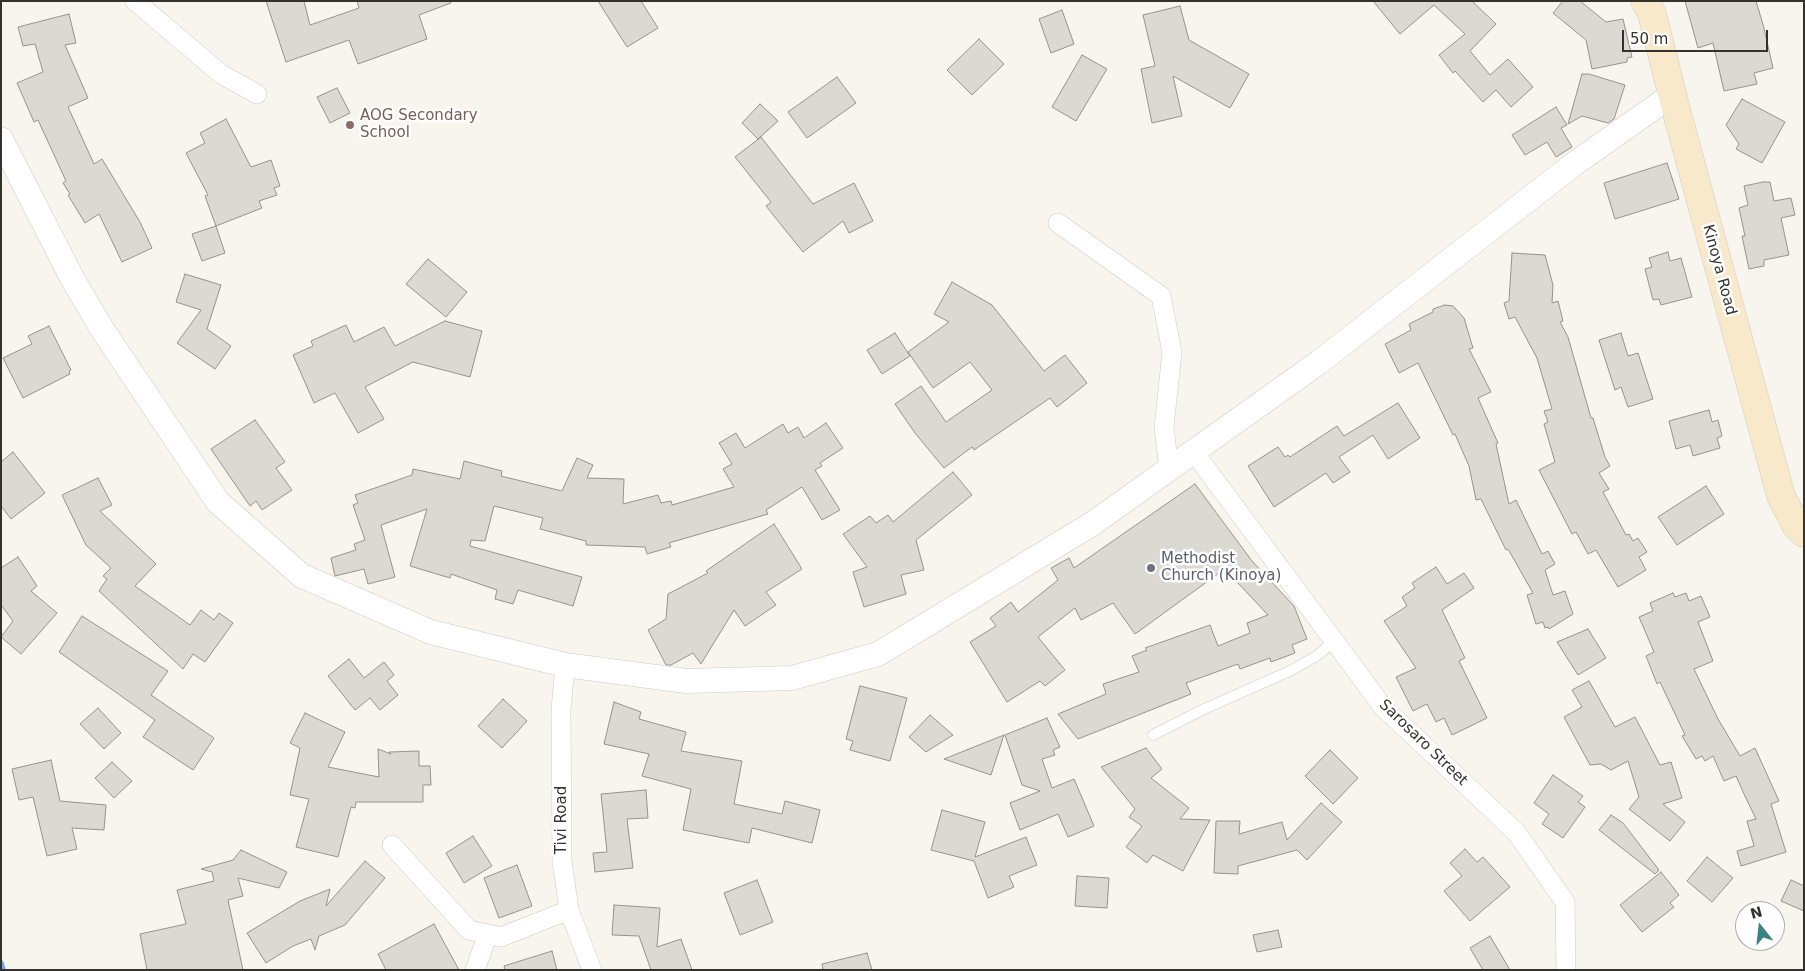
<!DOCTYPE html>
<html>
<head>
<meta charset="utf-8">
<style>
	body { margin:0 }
	#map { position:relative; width:1805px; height:971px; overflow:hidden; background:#f8f4ee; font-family:"DejaVu Sans",sans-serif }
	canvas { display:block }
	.frame { position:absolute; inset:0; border:2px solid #33322f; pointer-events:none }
	.north { position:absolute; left:1735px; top:901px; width:50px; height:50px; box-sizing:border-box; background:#fff; border:1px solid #adadac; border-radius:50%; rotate:344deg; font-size:14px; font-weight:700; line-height:20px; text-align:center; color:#33322f }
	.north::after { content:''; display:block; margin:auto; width:18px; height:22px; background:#3b8381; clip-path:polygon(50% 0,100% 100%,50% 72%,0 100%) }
	.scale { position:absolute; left:1622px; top:30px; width:146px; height:22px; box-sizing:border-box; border:2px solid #33322f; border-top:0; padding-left:6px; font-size:15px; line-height:18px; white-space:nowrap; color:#33322f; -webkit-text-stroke:4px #fff; paint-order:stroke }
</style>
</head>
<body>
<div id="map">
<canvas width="1805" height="971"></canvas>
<div class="frame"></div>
<div class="north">N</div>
<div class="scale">50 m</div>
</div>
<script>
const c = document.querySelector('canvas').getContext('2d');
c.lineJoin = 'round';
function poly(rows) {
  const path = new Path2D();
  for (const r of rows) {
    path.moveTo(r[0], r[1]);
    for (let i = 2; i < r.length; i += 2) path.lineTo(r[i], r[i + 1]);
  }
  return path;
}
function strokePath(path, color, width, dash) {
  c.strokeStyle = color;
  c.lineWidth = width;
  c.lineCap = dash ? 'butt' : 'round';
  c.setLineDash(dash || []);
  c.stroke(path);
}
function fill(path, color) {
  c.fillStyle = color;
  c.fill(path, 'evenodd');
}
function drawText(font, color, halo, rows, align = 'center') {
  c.font = font + ' "DejaVu Sans",sans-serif';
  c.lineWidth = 5;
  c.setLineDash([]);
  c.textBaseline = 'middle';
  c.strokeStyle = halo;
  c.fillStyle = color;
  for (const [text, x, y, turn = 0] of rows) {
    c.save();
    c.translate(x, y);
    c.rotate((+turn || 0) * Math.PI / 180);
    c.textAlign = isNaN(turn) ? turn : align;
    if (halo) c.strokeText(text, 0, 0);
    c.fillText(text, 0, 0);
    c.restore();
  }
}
strokePath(poly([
	[1,963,3,970]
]), '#71a7e6', 5.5);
const building = poly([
	[266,1,304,1,310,25,359,8,357,1,450,1,451,3,419,15,427,39,358,64,349,40,286,62,266,1],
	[598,1,641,1,658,28,627,47,598,1],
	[1373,1,1472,1,1496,24,1470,51,1490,75,1508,59,1533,87,1511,107,1496,90,1483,102,1455,71,1453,73,1439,55,1465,34,1434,5,1400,34,1373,1],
	[1563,1,1580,1,1606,22,1623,19,1632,57,1627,58,1627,62,1592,69,1586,40,1553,13,1563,1],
	[1685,1,1756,1,1764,28,1773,68,1754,73,1757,84,1724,91,1713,43,1698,48,1685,1],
	[1180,6,1189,40,1249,74,1230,108,1173,76,1182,116,1152,123,1141,69,1155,66,1143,15,1180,6],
	[1062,10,1074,44,1051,53,1039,19,1062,10],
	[69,14,76,43,65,45,88,98,68,107,94,164,102,159,140,222,152,248,122,262,99,214,85,223,68,195,70,194,63,183,66,181,38,120,34,122,17,83,43,72,35,44,23,46,18,27,69,14],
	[979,39,1004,64,972,95,947,70,979,39],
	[1082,55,1107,69,1076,121,1052,107,1082,55],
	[1582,74,1589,74,1625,85,1614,119,1608,123,1582,116,1568,124,1582,74],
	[837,77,856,103,807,138,788,112,837,77],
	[337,88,350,113,330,123,317,97,337,88],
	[1742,99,1785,122,1762,163,1736,149,1739,144,1726,125,1742,99],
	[760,104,778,121,758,139,742,123,760,104],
	[1556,107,1567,125,1561,128,1572,147,1556,157,1547,142,1525,155,1512,135,1556,107],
	[226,119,251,167,271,160,280,186,274,188,277,195,259,201,262,208,216,226,205,196,208,195,186,153,205,143,200,133,226,119],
	[761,137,813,204,854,183,873,221,849,233,843,221,803,252,766,206,771,202,735,157,761,137],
	[1667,163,1679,199,1615,219,1604,183,1667,163],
	[1763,182,1770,182,1774,201,1791,198,1795,215,1781,218,1789,255,1764,260,1764,266,1749,269,1742,236,1745,236,1739,208,1748,205,1744,186,1763,182],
	[216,226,225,253,202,261,192,234,216,226],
	[1668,252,1670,261,1681,258,1692,297,1661,305,1659,299,1653,300,1645,269,1652,267,1649,258,1668,252],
	[1512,253,1545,255,1553,285,1552,303,1558,301,1563,321,1560,322,1568,337,1591,418,1593,418,1605,457,1610,466,1599,473,1609,489,1603,492,1626,535,1629,534,1633,541,1638,538,1647,552,1639,557,1646,570,1618,587,1596,550,1588,554,1576,532,1572,534,1539,470,1555,462,1544,424,1548,422,1544,411,1552,409,1537,358,1515,317,1509,319,1504,303,1509,301,1512,253],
	[428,259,467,292,446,317,406,284,428,259],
	[185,274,221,285,207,329,231,346,215,369,177,343,201,310,176,302,185,274],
	[952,282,992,305,1044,371,1065,355,1087,383,1057,407,1050,398,974,450,972,447,944,468,915,433,895,404,921,386,946,422,992,390,970,362,933,388,908,352,949,322,934,314,952,282],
	[1445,305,1453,306,1464,318,1473,348,1469,349,1491,392,1478,398,1498,443,1496,444,1509,504,1516,500,1542,554,1548,551,1555,564,1545,570,1553,595,1565,591,1573,614,1549,629,1548,627,1545,628,1543,622,1536,624,1527,595,1533,593,1508,549,1506,550,1481,499,1476,500,1469,466,1455,434,1453,435,1418,363,1399,373,1385,344,1411,330,1409,324,1433,312,1433,309,1445,305],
	[445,321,482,331,470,377,413,362,365,387,384,419,358,433,335,393,314,403,293,355,313,346,311,341,346,325,354,342,384,327,395,346,445,321],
	[49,326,71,370,69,371,70,374,23,398,3,358,32,344,28,336,49,326],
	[895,333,910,356,882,374,867,350,895,333],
	[1621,333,1628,356,1638,353,1653,399,1628,407,1621,387,1615,390,1599,340,1621,333],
	[1398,403,1420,438,1388,459,1373,435,1339,457,1350,472,1333,483,1326,473,1274,507,1248,466,1278,447,1285,457,1288,455,1290,457,1337,426,1344,436,1398,403],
	[1709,410,1712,422,1718,420,1722,436,1717,438,1720,448,1693,456,1690,445,1676,449,1669,421,1709,410],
	[255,420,285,462,276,468,292,490,262,510,256,501,250,506,211,449,255,420],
	[826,423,843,448,820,463,822,466,815,470,840,510,822,520,802,487,766,510,768,514,669,543,671,547,647,554,645,547,586,545,586,541,540,529,543,518,494,506,485,541,471,540,470,546,582,577,573,606,518,590,513,604,495,599,497,590,451,574,450,578,410,566,427,509,381,525,395,577,368,584,364,569,335,576,331,558,356,550,354,544,365,540,353,505,358,503,355,495,412,475,413,469,460,479,464,461,502,471,501,476,562,491,577,458,593,465,587,478,624,479,623,504,658,495,661,503,671,501,672,505,734,487,723,469,732,464,719,443,736,433,745,448,783,424,788,433,798,427,804,438,826,423],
	[13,452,45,493,11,519,1,506,1,462,13,452],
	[953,472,972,495,916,540,924,570,901,575,906,594,864,607,853,572,867,567,843,534,870,516,876,523,888,515,893,522,953,472],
	[98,478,112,505,100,511,156,564,135,586,190,625,201,610,214,620,219,613,233,623,205,662,193,654,183,669,99,591,107,579,103,576,111,568,86,545,62,495,98,478],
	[1195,484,1252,561,1294,606,1307,639,1292,645,1295,653,1271,662,1270,658,1240,669,1238,664,1186,683,1191,694,1078,739,1058,714,1106,694,1103,684,1139,672,1132,656,1147,650,1145,648,1210,625,1218,646,1250,633,1247,623,1268,615,1237,582,1226,568,1135,634,1113,603,1081,620,1075,608,1038,637,1065,670,1045,686,1040,681,1007,702,970,642,996,626,990,618,1011,602,1018,612,1058,580,1051,568,1069,558,1074,568,1195,484],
	[1706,486,1724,514,1677,545,1658,517,1706,486],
	[774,524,802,569,766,592,776,605,745,626,734,610,701,664,693,653,671,665,666,665,648,630,666,619,668,594,708,573,706,571,774,524],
	[18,557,37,586,31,591,57,613,21,654,1,637,13,621,1,605,1,568,18,557],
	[1436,567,1447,584,1464,573,1474,588,1442,610,1465,658,1459,661,1487,718,1452,735,1444,718,1436,722,1427,704,1413,711,1396,677,1416,668,1384,621,1407,606,1402,597,1415,588,1412,583,1436,567],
	[1673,593,1675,597,1686,593,1689,601,1701,596,1710,617,1698,622,1713,661,1694,669,1718,719,1740,756,1755,748,1779,801,1771,804,1786,852,1741,866,1737,851,1754,846,1747,821,1756,819,1744,794,1736,776,1724,781,1713,756,1705,761,1702,756,1696,759,1682,736,1685,735,1660,682,1657,684,1646,656,1654,652,1639,617,1653,611,1650,603,1673,593],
	[82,616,168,671,151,695,214,738,193,770,143,737,155,720,59,652,82,616],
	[1588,629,1606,658,1578,675,1557,642,1588,629],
	[349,659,364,678,384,662,394,675,387,681,398,695,380,710,370,698,355,710,328,676,349,659],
	[1589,681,1615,727,1635,717,1660,765,1671,762,1682,798,1663,804,1685,822,1670,841,1629,809,1639,797,1628,761,1611,770,1601,764,1590,765,1564,717,1582,707,1572,690,1589,681],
	[860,686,907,698,890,761,850,750,853,741,846,739,860,686],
	[503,699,527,721,502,748,478,726,503,699],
	[614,702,641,712,639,719,686,732,681,751,742,761,734,804,782,814,785,801,820,810,812,843,752,828,749,843,683,830,691,789,642,776,649,754,604,744,614,702],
	[98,708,121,733,104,749,80,724,98,708],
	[305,713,345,732,328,767,379,777,378,749,391,754,389,752,419,751,419,766,430,766,431,785,423,785,423,802,356,802,355,808,351,807,338,857,296,847,309,799,290,795,300,748,290,743,305,713],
	[930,715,953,735,926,752,909,737,930,715],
	[1047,718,1060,747,1053,750,1055,755,1042,759,1052,788,1074,779,1094,826,1068,837,1058,814,1020,830,1010,803,1040,791,1022,785,1005,735,1047,718],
	[1004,735,991,775,944,759,1004,735],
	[1146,748,1162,769,1151,778,1189,808,1180,819,1210,820,1183,871,1153,855,1147,863,1126,847,1142,826,1129,817,1135,809,1101,767,1146,748],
	[1330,750,1358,778,1333,804,1305,776,1330,750],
	[51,760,60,801,106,805,104,830,72,828,77,849,47,856,33,797,19,800,12,769,51,760],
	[112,762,132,781,114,798,95,778,112,762],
	[1553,775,1583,796,1578,802,1585,807,1563,838,1542,824,1549,814,1534,803,1553,775],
	[646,790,648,818,627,819,633,868,595,872,593,853,607,852,601,794,646,790],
	[1321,803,1342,822,1307,860,1297,850,1238,866,1238,874,1214,873,1216,821,1240,821,1239,834,1282,822,1287,840,1321,803],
	[942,810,985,822,975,857,1026,837,1037,865,1009,876,1014,887,988,898,974,861,931,850,942,810],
	[1611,815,1623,823,1659,870,1655,874,1599,830,1611,815],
	[473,836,492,866,464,883,446,853,473,836],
	[1465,849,1477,862,1483,857,1510,887,1470,921,1444,891,1462,876,1450,863,1465,849],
	[241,850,287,872,279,888,238,878,243,896,228,900,243,970,147,970,140,934,186,924,177,890,214,881,212,872,201,869,233,860,241,850],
	[1707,857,1733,878,1712,902,1687,881,1707,857],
	[365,861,385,878,345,925,319,936,315,950,311,939,293,946,266,963,247,933,300,901,330,889,326,906,365,861],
	[517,865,532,906,499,918,484,878,517,865],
	[1661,872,1679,895,1670,903,1674,907,1642,932,1620,905,1661,872],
	[1077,876,1109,878,1107,908,1075,906,1077,876],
	[757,880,773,922,740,935,724,893,757,880],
	[1791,880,1804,886,1804,911,1781,901,1791,880],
	[614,905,660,908,657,947,681,939,692,970,651,970,639,936,612,935,614,905],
	[434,924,459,970,386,970,378,954,434,924],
	[1278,930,1282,947,1257,952,1253,935,1278,930],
	[1490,936,1510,970,1483,970,1470,948,1490,936],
	[552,951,557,970,505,970,504,966,552,951],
	[867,953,872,970,823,970,822,964,867,953]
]);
fill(building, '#dcd9d2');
strokePath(building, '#96938d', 1);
const service = poly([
	[1153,735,1202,710,1292,670,1318,655,1334,641]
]);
const minor = poly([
	[135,1,221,74,257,94],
	[1058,223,1161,296,1172,352,1164,427,1169,470],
	[1194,452,1383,707,1516,832,1565,902,1566,970],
	[565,665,561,710,562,861,569,910,592,970],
	[392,845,469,930,501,937,569,910],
	[475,970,488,934]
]);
const tertiary = poly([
	[1,139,72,278,102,329,218,502,302,576,431,632,565,665,686,681,792,678,878,654,1092,524,1318,363,1574,164,1672,95]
]);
const secondary = poly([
	[1645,1,1652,14,1677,113,1781,496,1796,525,1804,533]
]);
strokePath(service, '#cecac4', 11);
strokePath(minor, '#cecac4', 20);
strokePath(tertiary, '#cecac4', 25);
strokePath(secondary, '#cecac4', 29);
strokePath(service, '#fff', 10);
strokePath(minor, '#fff', 19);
strokePath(tertiary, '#fff', 24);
strokePath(secondary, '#f7e9ca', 28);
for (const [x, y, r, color] of [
	[350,125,5,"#8d6e63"],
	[1151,568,5,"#6b7280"]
]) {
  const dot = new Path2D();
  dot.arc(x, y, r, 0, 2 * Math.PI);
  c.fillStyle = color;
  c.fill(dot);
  strokePath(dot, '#fff', 2);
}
drawText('15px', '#785e54', '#fff', [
	["AOG Secondary",360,116],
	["School",360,133]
], 'left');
drawText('15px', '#33322f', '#fff', [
	["Kinoya Road",1719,270,75],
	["Sarosaro Street",1423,743,44],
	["Tivi Road",562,820,-90]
]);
drawText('15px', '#5b616d', '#fff', [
	["Methodist",1161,559],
	["Church (Kinoya)",1161,576]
], 'left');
</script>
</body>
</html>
